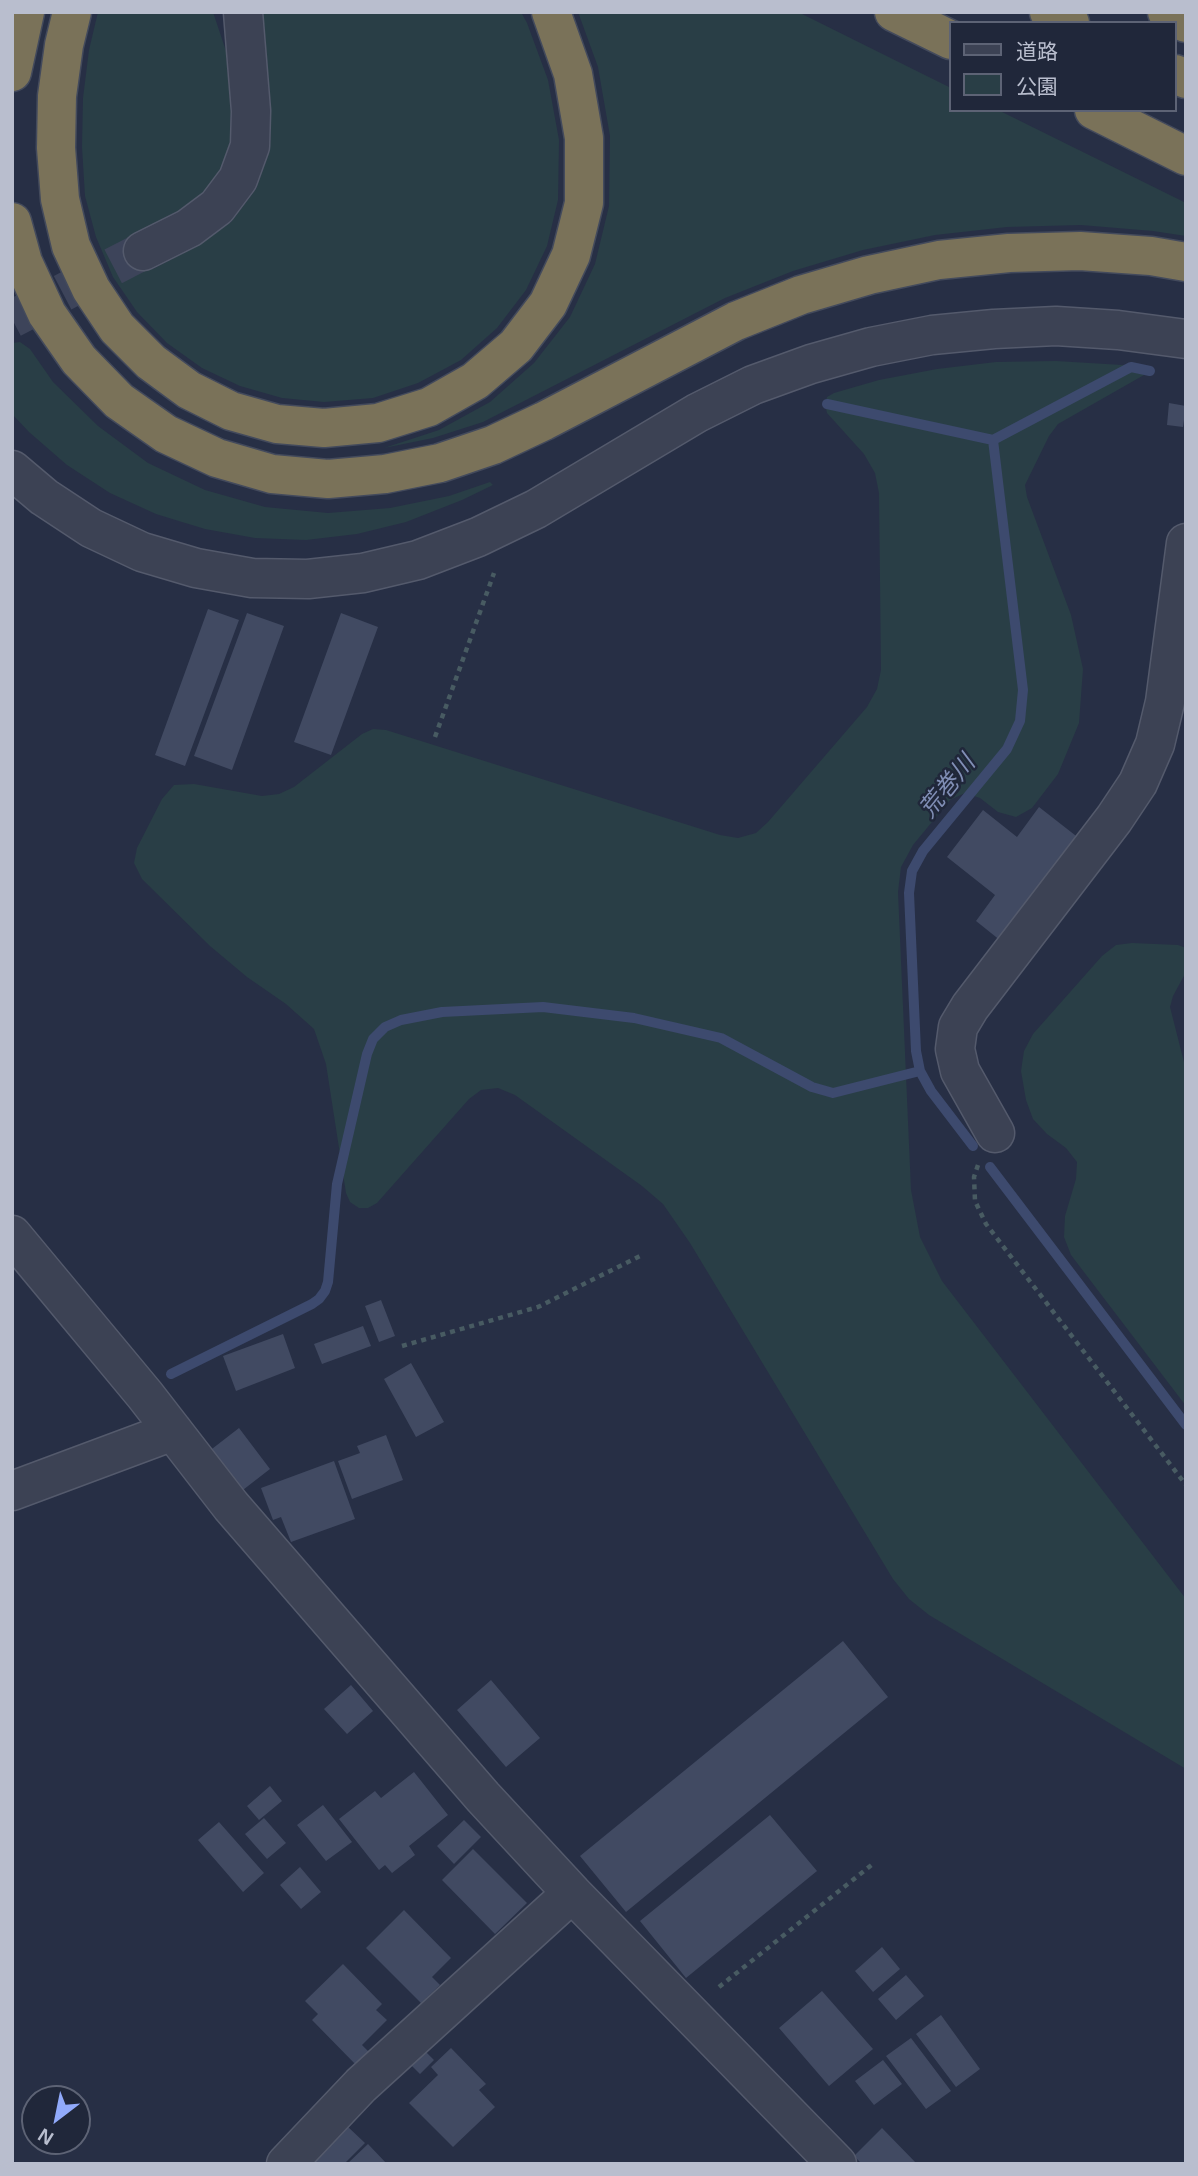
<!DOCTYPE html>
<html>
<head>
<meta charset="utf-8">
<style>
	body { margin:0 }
	#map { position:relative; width:1198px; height:2176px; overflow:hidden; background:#272f45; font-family:Helvetica,"Noto Sans JP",sans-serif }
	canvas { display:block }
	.frame { position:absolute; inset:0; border:14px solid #b9bece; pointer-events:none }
	.legend { position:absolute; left:949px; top:21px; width:228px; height:91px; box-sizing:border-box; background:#20273a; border:2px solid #5d6375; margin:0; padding:9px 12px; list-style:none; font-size:21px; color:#b9bece }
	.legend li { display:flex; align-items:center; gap:14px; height:35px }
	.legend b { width:35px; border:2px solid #5d6375 }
	.north { position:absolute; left:21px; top:2085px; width:70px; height:70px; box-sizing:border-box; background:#20273a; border:2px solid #5d6375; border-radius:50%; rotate:212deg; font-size:19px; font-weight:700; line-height:28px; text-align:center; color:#b9bece }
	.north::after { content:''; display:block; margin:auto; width:24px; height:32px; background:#91aafb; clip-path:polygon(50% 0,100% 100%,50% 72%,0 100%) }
</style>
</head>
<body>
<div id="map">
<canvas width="1198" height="2176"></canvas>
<div class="frame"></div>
<ul class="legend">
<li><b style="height:9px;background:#3c4254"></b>道路</li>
<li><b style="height:19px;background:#293e46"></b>公園</li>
</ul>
<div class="north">N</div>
</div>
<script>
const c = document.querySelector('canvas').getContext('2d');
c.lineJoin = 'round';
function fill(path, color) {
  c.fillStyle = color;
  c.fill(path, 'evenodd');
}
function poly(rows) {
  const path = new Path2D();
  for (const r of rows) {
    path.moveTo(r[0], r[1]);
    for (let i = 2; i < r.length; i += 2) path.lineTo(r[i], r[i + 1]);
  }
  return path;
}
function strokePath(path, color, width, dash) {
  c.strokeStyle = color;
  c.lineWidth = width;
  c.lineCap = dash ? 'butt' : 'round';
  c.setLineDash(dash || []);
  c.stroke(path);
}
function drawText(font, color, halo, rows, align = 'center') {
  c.font = font + ' Helvetica,"Noto Sans JP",sans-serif';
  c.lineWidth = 5;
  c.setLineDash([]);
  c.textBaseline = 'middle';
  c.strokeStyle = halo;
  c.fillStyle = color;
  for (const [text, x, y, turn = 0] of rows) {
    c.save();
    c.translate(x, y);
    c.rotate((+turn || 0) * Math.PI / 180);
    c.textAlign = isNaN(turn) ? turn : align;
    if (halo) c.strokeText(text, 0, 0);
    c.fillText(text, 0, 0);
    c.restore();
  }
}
fill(poly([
	[98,12,213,12,226,51,231,112,230,142,221,170,203,193,178,211,134,234,153,269,199,245,231,222,256,189,270,150,271,110,263,12,521,12,527,23,548,80,559,140,558,200,547,246,526,290,497,328,461,360,418,383,373,398,324,402,282,398,240,386,202,368,167,343,137,312,113,277,96,237,85,196,82,147,83,98,89,50],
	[578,12,798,12,951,88,951,110,998,110,1186,203,1186,236,1153,231,1081,225,1007,227,935,235,863,250,793,271,725,298,483,422,433,438,384,448,439,430,490,402,534,363,570,317,595,264,609,206,610,136,598,67],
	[20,342,30,349,53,382,98,426,148,463,205,490,265,507,328,513,390,508,449,496,490,482,493,485,462,500,406,522,357,534,306,540,255,538,205,529,156,514,110,493,67,465,29,432,12,414,12,343],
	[1056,361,1139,366,1143,370,1144,375,1058,424,1049,436,1025,485,1027,497,1071,615,1083,669,1079,723,1058,774,1032,808,1016,817,998,812,980,798,965,793,950,800,913,845,901,867,898,892,911,1190,920,1237,942,1281,1186,1599,1186,1769,929,1615,909,1599,893,1579,690,1243,663,1204,642,1186,515,1095,498,1088,481,1090,469,1099,377,1203,368,1208,359,1208,350,1202,346,1193,326,1064,314,1029,286,1004,247,977,210,946,142,879,134,863,137,848,162,799,174,785,194,784,262,796,279,794,294,787,362,734,373,729,386,730,720,835,738,838,756,833,768,822,867,707,877,689,881,670,879,493,875,473,864,454,827,413,825,404,827,397,834,393,879,380,937,369,996,362],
	[1132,943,1178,945,1186,948,1186,972,1173,996,1170,1007,1186,1070,1186,1406,1071,1255,1064,1237,1065,1216,1076,1179,1077,1162,1066,1148,1047,1134,1033,1119,1026,1100,1021,1071,1024,1051,1033,1034,1102,956,1116,945]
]), '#293e46');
strokePath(poly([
	[827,404,993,440,1131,367,1150,371],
	[973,1146,931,1091,920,1071,916,1051,909,893,912,871,923,851,1007,749,1020,721,1023,690,993,440],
	[990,1167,1186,1425],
	[171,1374,312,1304,319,1299,325,1291,328,1282,337,1184,367,1054,373,1039,385,1027,401,1020,442,1012,543,1007,634,1018,721,1038,812,1087,833,1093,920,1071]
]), '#3d4a6e', 10);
fill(poly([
	[1169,403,1186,406,1183,427,1167,425],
	[208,609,239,620,185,766,155,755],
	[247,613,284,626,232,770,194,756],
	[341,613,378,627,331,755,294,742],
	[1039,807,1080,839,1001,941,976,921,995,895,947,857,983,810,1017,837],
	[381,1300,395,1336,379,1342,365,1306],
	[363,1326,371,1346,322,1364,314,1344],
	[283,1334,295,1368,236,1391,223,1356],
	[411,1363,444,1422,416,1437,384,1379],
	[239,1428,270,1469,239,1493,208,1452],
	[386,1435,403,1480,352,1499,338,1461,360,1453,357,1446],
	[334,1461,355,1519,291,1542,281,1517,273,1520,261,1488],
	[843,1641,888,1697,626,1912,580,1856],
	[491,1680,540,1738,506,1767,457,1710],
	[351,1685,373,1711,347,1734,324,1709],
	[414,1772,448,1815,409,1846,415,1855,392,1873,385,1865,379,1870,339,1819,375,1791,381,1798],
	[270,1786,282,1801,259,1820,247,1806],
	[323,1805,352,1842,326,1861,297,1825],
	[770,1815,817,1871,686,1978,640,1921],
	[264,1818,286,1843,267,1859,245,1834],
	[464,1820,481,1837,454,1864,437,1846],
	[219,1822,264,1873,243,1892,198,1840],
	[473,1849,527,1903,495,1934,442,1880],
	[300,1867,321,1892,301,1909,280,1885],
	[404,1910,451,1958,432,1977,440,1985,421,2003,366,1948],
	[882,1947,900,1969,873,1992,855,1971],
	[343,1964,382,2004,376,2010,387,2020,362,2045,372,2055,359,2068,312,2020,318,2014,305,2001],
	[906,1975,924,1996,896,2020,878,1999],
	[822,1991,873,2049,829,2086,779,2028],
	[941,2015,980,2069,956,2087,916,2034],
	[911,2038,951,2091,926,2109,886,2056],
	[422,2048,434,2060,420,2074,408,2062],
	[451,2048,486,2084,479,2090,495,2107,453,2147,409,2103,438,2075,431,2067],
	[883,2060,902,2084,874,2105,855,2081],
	[347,2126,365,2143,344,2164,309,2164],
	[882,2128,917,2164,862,2164,854,2156],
	[368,2144,387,2164,347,2164]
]), '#414a62');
strokePath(poly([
	[12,319,143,251]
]), '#3d445a', 38, [38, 19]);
const minor = poly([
	[143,251,189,228,217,207,238,179,250,146,251,111,243,12],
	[12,470,44,497,91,528,142,552,196,568,252,578,308,579,363,573,418,560,478,537,536,509,697,413,753,385,811,364,871,347,932,335,994,329,1056,326,1118,330,1186,339],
	[995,1133,960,1071,955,1049,958,1027,970,1007,1114,819,1138,783,1155,744,1165,702,1186,543],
	[12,1235,145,1395,231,1506,483,1797,572,1893,837,2164],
	[12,1491,173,1431],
	[286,2164,361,2085,572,1893]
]);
const highway = poly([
	[72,12,64,45,57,96,56,148,60,199,71,246,91,289,117,328,151,362,189,390,231,411,277,424,324,428,378,423,429,407,475,381,516,346,548,304,571,255,584,203,584,138,573,74,551,12],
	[894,12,951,40],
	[1049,12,1070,23],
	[1167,12,1186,23],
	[12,72,25,12],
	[1175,74,1186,79],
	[1094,110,1186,156],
	[12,222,23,262,47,314,79,360,119,401,166,434,217,458,272,474,328,479,385,474,440,463,493,445,544,421,736,321,801,295,869,275,939,260,1009,253,1080,251,1151,256,1186,262]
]);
strokePath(minor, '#545a6c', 41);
strokePath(highway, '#434a5c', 41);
strokePath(poly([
	[435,737,494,573],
	[978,1165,974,1177,975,1201,986,1224,1186,1485],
	[402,1346,538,1307,644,1254],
	[719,1987,874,1863]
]), '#485b62', 4.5, [5, 5]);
strokePath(minor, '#3c4254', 38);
strokePath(highway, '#7a7259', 38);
drawText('italic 24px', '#808eb5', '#20273a', [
	["荒巻川",948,787,-51]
]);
</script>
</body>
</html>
